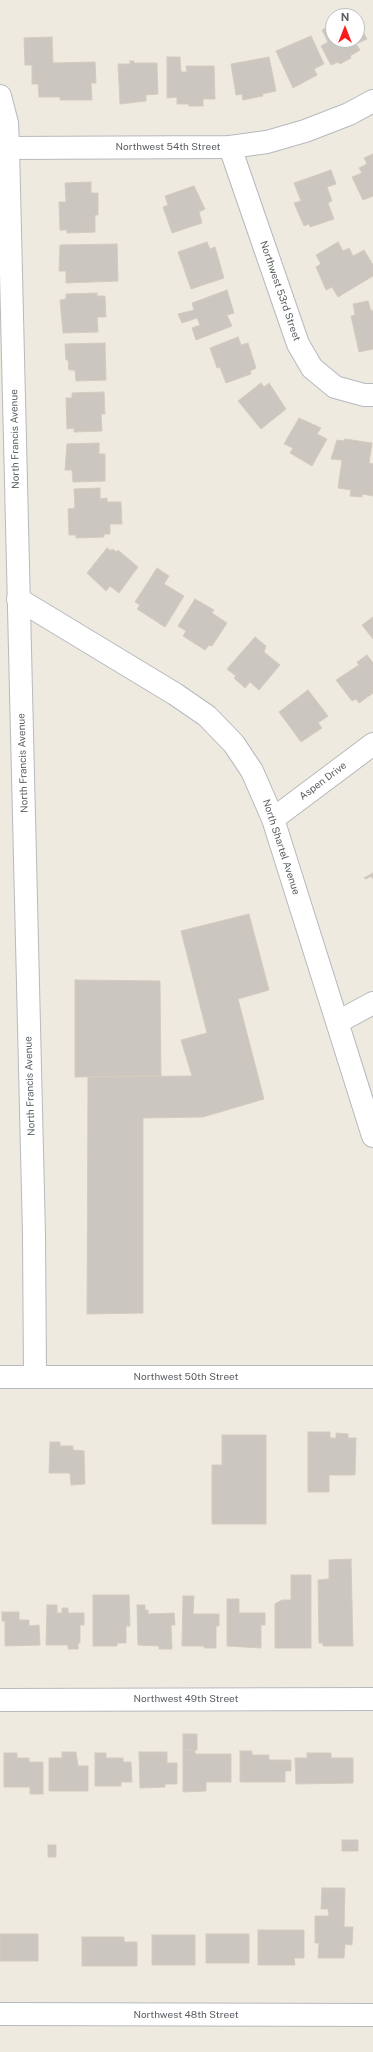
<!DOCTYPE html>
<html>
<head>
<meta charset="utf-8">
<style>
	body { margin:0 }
	#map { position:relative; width:373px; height:2052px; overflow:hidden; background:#eeeae0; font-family:"Public Sans",sans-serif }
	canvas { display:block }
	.north { position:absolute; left:325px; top:8px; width:40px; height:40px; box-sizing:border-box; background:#fff; border:1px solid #bdbfc1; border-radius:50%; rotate:0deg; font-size:11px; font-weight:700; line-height:16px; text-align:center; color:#595e63 }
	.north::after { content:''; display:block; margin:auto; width:14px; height:18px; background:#fa1c1a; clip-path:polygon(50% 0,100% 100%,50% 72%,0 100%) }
</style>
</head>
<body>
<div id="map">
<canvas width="373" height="2052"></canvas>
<div class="north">N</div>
</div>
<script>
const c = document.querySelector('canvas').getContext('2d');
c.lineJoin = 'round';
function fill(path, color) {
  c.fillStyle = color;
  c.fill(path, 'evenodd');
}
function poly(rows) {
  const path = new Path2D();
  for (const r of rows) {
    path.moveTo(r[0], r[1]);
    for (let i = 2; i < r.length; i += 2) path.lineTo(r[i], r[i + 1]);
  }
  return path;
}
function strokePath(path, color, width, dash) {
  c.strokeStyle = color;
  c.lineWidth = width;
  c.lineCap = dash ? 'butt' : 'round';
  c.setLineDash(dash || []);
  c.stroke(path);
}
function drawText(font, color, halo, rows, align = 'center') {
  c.font = font + ' "Public Sans",sans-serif';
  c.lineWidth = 4;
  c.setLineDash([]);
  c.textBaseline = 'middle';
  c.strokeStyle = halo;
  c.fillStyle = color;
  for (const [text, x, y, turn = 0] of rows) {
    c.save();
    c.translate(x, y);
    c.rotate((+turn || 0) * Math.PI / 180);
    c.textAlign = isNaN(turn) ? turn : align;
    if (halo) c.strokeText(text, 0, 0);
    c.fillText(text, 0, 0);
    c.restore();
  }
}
const building = poly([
	[357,21,367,39,356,44,360,50,350,56,351,58,340,64,338,62,331,65,321,46,328,42,322,30,333,24,333,40,357,40,357,21],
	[311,36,324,64,314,69,317,75,293,88,276,51,311,36],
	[52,37,53,63,95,62,96,83,91,83,92,100,60,100,60,97,39,97,38,84,32,84,32,65,25,65,24,38,52,37],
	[167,57,180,57,181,72,187,72,186,66,214,66,215,99,203,99,203,106,189,106,189,104,177,104,177,97,167,98,167,57],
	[269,57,276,91,262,94,263,96,243,100,242,94,236,95,231,64,269,57],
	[130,61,134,61,134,63,157,63,158,94,146,95,146,101,120,104,118,64,130,64,130,61],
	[373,154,373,196,363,200,352,177,362,173,359,168,367,164,364,158,373,154],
	[331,170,336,184,327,187,332,201,328,203,334,219,310,227,309,224,304,226,294,203,301,201,294,183,331,170],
	[91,182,91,193,98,193,98,215,95,215,95,232,67,233,67,230,60,230,59,202,66,202,65,183,91,182],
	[194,186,205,209,199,212,202,223,172,233,163,207,168,205,165,196,194,186],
	[207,242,210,249,215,247,224,278,191,289,178,252,207,242],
	[338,242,343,251,349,248,353,256,364,250,373,265,373,276,338,297,332,287,326,290,316,267,321,264,316,255,338,242],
	[117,244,118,281,66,283,66,271,59,271,60,245,117,244],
	[227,290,234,313,227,315,232,326,196,340,192,328,200,325,197,318,182,323,178,314,194,310,192,303,227,290],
	[97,293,97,296,105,296,106,317,97,317,98,332,63,333,60,300,66,299,66,294,97,293],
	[368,301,371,311,373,310,373,349,359,352,351,316,355,315,353,304,368,301],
	[238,337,241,345,248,343,256,368,250,371,251,374,226,383,220,367,217,368,210,348,238,337],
	[105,343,106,380,76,381,75,370,69,370,68,360,66,360,65,344,105,343],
	[261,383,264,387,269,383,286,409,261,429,238,401,261,383],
	[104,392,105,414,101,414,102,431,74,432,74,428,67,429,66,398,72,398,72,393,104,392],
	[299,418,321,428,317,434,327,439,312,466,290,453,293,448,284,444,299,418],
	[345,439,372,443,369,463,373,464,373,496,362,494,362,497,350,496,351,490,338,488,342,460,331,459,337,440,344,441,345,439],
	[99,443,99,454,105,454,105,481,73,482,72,470,65,470,67,444,99,443],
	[100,488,100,499,107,498,107,502,121,502,122,524,110,524,110,534,104,534,104,537,76,538,76,535,69,535,68,509,75,508,74,489,100,488],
	[107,548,111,551,112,549,117,552,118,550,138,567,119,593,110,586,106,591,87,573,107,548],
	[157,568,169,576,164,584,184,596,165,627,137,609,140,605,135,602,157,568],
	[195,599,214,610,212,613,227,623,212,646,209,645,205,650,183,636,186,631,178,626,195,599],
	[373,617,373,639,362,625,373,617],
	[255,637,266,646,264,652,280,665,259,690,250,682,245,688,234,678,236,676,227,669,255,637],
	[367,655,373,663,373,693,359,703,356,699,352,701,336,680,359,665,357,662,367,655],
	[308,690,328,716,318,723,322,728,301,742,279,712,308,690],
	[373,873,373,879,371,876,366,879,364,878,373,873],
	[249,914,269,990,238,999,264,1099,203,1117,143,1118,143,1313,87,1314,88,1077,192,1076,181,1040,207,1033,181,931,249,914],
	[75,980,160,981,161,1076,75,1077,75,980],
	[308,1432,330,1432,330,1438,336,1438,336,1433,348,1434,348,1438,356,1438,355,1475,329,1475,329,1492,308,1492,308,1432],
	[222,1435,266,1435,266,1524,212,1524,212,1465,222,1465,222,1435],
	[50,1442,60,1442,60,1446,73,1446,73,1450,84,1451,85,1484,71,1485,70,1473,49,1473,50,1442],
	[351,1559,353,1646,323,1646,323,1643,319,1643,318,1580,329,1579,329,1560,351,1559],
	[291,1575,311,1575,311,1648,275,1648,275,1604,282,1600,291,1600,291,1575],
	[93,1595,129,1595,130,1626,126,1626,126,1643,117,1643,117,1646,93,1646,93,1595],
	[183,1596,194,1596,193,1614,219,1614,219,1626,216,1626,216,1648,204,1648,204,1646,182,1646,183,1596],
	[227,1599,239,1599,239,1613,265,1613,265,1625,261,1625,261,1648,227,1646,227,1599],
	[47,1605,57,1605,57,1613,62,1613,62,1608,68,1608,68,1613,84,1613,84,1625,80,1625,80,1643,78,1643,78,1649,68,1649,68,1645,46,1645,47,1605],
	[137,1605,145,1605,145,1610,148,1610,148,1614,174,1613,175,1625,171,1625,172,1649,159,1649,159,1646,138,1645,137,1605],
	[2,1612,19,1612,19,1620,29,1620,29,1626,39,1625,40,1645,5,1646,5,1621,2,1621,2,1612],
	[183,1734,197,1734,197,1750,183,1750,183,1734],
	[183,1750,195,1750,195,1754,231,1754,231,1782,206,1782,206,1791,183,1792,183,1750],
	[240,1751,252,1751,252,1755,269,1755,269,1760,291,1760,291,1771,285,1771,285,1782,240,1782,240,1751],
	[62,1752,76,1752,78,1766,88,1766,88,1791,49,1791,49,1758,62,1758,62,1752],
	[139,1752,167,1752,167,1763,177,1763,177,1784,165,1784,165,1787,140,1788,139,1752],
	[4,1753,17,1753,17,1758,29,1758,29,1762,43,1762,43,1794,30,1794,30,1787,4,1787,4,1753],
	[95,1753,106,1753,106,1758,123,1758,123,1762,131,1762,132,1782,121,1782,121,1786,95,1786,95,1753],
	[307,1753,331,1753,331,1758,353,1758,353,1783,296,1784,295,1758,307,1758,307,1753],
	[342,1840,358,1840,358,1851,342,1851,342,1840],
	[48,1845,56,1845,56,1857,48,1857,48,1845],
	[322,1888,345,1888,344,1927,353,1927,352,1945,345,1944,344,1958,318,1958,319,1943,315,1943,315,1916,329,1916,328,1909,321,1909,322,1888],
	[258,1930,304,1930,304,1958,294,1958,295,1965,258,1965,258,1930],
	[0,1934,38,1934,38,1961,0,1961,0,1934],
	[206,1934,249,1934,249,1963,206,1963,206,1934],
	[152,1935,195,1935,195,1965,152,1965,152,1935],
	[82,1937,124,1937,124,1942,137,1942,137,1966,82,1966,82,1937]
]);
fill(building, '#cbc6bf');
strokePath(building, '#d3cbbe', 1);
const minor = poly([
	[230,147,298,344,312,368,335,387,364,395,373,395],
	[8,148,34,1235,35,1377],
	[338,1022,373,1003],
	[0,1700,373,1699],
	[0,2014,373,2015]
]);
const tertiary = poly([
	[0,96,7,123,8,148,230,147,267,142,305,131,349,114,373,101],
	[18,599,175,694,207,716,234,744,252,771,273,819,373,1136],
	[273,819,373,744]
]);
const secondary = poly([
	[0,1377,373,1377]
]);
strokePath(minor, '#b6b9be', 24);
strokePath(tertiary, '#b6b9be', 24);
strokePath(secondary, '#b6bbc1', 24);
strokePath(minor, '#fff', 22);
strokePath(tertiary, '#fff', 22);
strokePath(secondary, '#fff', 22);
drawText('10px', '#595e63', '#fff', [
	["Northwest 54th Street",168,147],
	["Northwest 53rd Street",280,291,71],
	["North Francis Avenue",15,439,-91],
	["North Francis Avenue",23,763,-92],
	["Aspen Drive",323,781,-37],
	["North Shartel Avenue",281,847,72],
	["North Francis Avenue",30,1086,-92],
	["Northwest 50th Street",186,1377],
	["Northwest 49th Street",186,1699],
	["Northwest 48th Street",186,2015]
]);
</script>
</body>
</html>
